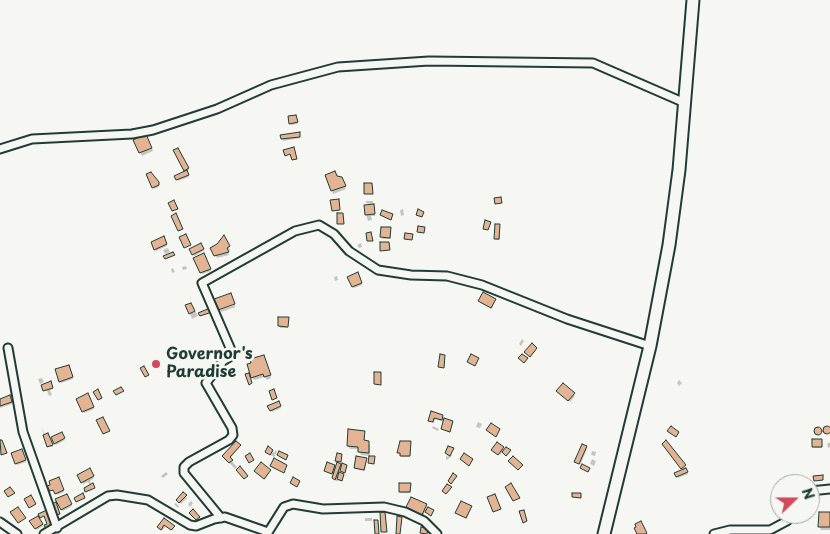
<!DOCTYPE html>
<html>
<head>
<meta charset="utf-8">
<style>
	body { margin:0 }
	#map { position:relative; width:830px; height:534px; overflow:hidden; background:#f6f6f2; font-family:"Playpen Sans",sans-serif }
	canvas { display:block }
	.north { position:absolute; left:770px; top:474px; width:50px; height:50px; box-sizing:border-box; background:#f6f6f2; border:1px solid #a0aca6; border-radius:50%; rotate:68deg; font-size:14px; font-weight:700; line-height:20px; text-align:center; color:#1f3d34 }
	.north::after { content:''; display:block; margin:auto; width:18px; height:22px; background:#d1495b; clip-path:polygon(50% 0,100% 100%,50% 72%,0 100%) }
</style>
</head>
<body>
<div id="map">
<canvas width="830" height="534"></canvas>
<div class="north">N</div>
</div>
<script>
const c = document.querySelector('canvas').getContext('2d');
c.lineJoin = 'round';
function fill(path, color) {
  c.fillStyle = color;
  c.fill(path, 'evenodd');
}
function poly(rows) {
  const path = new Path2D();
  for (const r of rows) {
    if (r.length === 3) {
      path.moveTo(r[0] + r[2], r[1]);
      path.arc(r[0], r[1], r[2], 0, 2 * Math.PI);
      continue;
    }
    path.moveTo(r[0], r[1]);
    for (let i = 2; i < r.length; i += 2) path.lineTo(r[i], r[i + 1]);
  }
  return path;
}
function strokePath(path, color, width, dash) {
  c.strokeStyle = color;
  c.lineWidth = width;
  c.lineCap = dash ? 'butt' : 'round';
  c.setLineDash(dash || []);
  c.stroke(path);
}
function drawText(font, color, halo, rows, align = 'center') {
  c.font = font + ' "Playpen Sans",sans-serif';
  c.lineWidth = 5;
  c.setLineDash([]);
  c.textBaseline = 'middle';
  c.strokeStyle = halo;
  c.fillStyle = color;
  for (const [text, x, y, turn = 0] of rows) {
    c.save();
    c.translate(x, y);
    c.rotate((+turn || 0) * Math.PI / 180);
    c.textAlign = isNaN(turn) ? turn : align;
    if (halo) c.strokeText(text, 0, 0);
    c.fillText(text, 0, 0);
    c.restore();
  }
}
fill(poly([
	[289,117,297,118,298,124,291,125],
	[300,135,300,138,283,141,281,136],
	[148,139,153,151,142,156,135,141],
	[178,149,189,170,186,171,189,177,178,181,176,176,186,172,175,151],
	[148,175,158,182,159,187,154,189],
	[337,177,344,182,346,189,333,194,332,191],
	[366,201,373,201,373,204,366,203],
	[374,206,375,216,371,216,372,220,368,221,366,214],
	[403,209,404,215,401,216,400,210],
	[500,225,500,240,496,240,495,238],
	[382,228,390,228,391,239,382,239],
	[224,237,230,250,227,251,229,255,217,258,212,248,218,245],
	[163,238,167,246,156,251,152,242],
	[361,243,362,247,359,248,357,245],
	[201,245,204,251,194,256,191,250],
	[168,248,170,252,165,254,163,250],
	[203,255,211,271,202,274,195,258],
	[186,266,187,269,183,270,182,267],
	[173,268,175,272,172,273,171,269],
	[358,274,362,285,354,288,349,277],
	[337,276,338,280,335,281,334,277],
	[495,300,492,309,479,301],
	[191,304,198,316,192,319,190,313],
	[235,305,235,307,221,312,220,310],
	[279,318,288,319,288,328,280,328],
	[522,339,524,341,521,346,519,344],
	[536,348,531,357,526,353],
	[265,359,271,378,267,380,265,377,254,380,252,377],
	[69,368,73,379,61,383,60,381],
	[42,378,44,382,40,384,38,379],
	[679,380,682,383,679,386,677,383],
	[51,384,53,389,50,390,52,395,49,396,47,391,44,391],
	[563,385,575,396,570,402,559,393],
	[88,395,94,409,84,413,78,399],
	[10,398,12,404,0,408,0,400],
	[278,402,281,408,272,412,269,406],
	[432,413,452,422,450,433,442,429,444,422,435,419,434,423,431,422],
	[478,422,482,424,480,428,476,427],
	[41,426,45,435,48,434,53,447,48,447],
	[433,426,439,429,438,431,432,428],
	[820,429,820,434,816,434,816,430],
	[825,429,829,429,829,433,826,434],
	[364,432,365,442,370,445,370,456,361,455,359,449,350,449,348,446],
	[61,433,65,440,56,445,52,438],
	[821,440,822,448,814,448,813,447],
	[410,442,410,457,402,457,399,453],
	[666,442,685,467,688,474,678,478,676,474,683,470,663,444],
	[827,443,830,443,830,447,828,448],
	[240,446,230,459,237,467,235,469,225,458],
	[583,446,587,449,580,465,590,469,588,472,576,462],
	[503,448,505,451,507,449,510,452,507,456,503,451,500,455,492,450],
	[453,449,451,457,446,460,446,456,448,457,446,453],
	[276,450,277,452,274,457,266,452,273,451,274,453],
	[592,451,596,452,595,456,591,455],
	[22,452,26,462,17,465,16,464],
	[366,459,365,471,356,469,355,468],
	[592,459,596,461,594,466,590,464],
	[340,465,342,468,347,467,345,472,340,469,339,473,343,475,342,480,336,481,333,478,334,475,325,471,334,466,336,469],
	[89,470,94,478,90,481,94,488,87,492,85,488,90,486,88,482,83,484,79,475],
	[270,471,265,480,256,473],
	[166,472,168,474,163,478,161,476],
	[58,479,64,492,57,495,55,491,51,491,50,482],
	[410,485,411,493,401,493,400,491],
	[66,495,72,506,63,511,57,500],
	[186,496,187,498,181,504,178,501],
	[191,501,193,503,190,507,188,504],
	[176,503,179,506,178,508,174,504],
	[426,505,433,512,431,516,425,512,423,516,408,507],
	[471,507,467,519,456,513],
	[830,513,830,530,821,530,820,527],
	[37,517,43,526,37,530,31,522],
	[365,518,372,518,372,521,365,521],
	[164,519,174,527,173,531,166,526,162,531,159,528]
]), '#0003');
const building = poly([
	[296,115,298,122,289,124,288,116,296,115],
	[300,132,300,137,281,139,280,135,300,132],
	[146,134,152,148,139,153,133,140,146,134],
	[294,147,297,159,292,160,290,154,285,156,283,150,294,147],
	[178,148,189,168,184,171,173,150,178,148],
	[187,170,189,175,176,180,174,176,187,170],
	[335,171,337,176,342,177,346,186,331,191,325,175,335,171],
	[151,172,159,182,159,185,152,188,146,174,151,172],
	[364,183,372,183,373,194,364,194,364,183],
	[501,197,502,203,495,204,494,198,501,197],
	[339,199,340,210,332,211,330,200,339,199],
	[174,200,178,209,172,211,168,203,174,200],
	[374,204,375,214,365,215,364,205,374,204],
	[418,209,424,212,422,217,416,215,418,209],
	[382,210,393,214,391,220,380,215,382,210],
	[176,213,183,229,178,231,171,216,176,213],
	[337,213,343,213,344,224,337,224,337,213],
	[485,220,491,222,488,230,483,229,485,220],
	[495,224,500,224,499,239,494,239,495,224],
	[418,226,425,227,424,233,417,232,418,226],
	[381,227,391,227,390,238,380,237,381,227],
	[371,232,373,241,367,241,366,233,371,232],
	[405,233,413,234,412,240,404,239,405,233],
	[186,234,191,245,184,248,179,237,186,234],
	[224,235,230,246,227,248,229,252,214,256,210,248,217,244,224,235],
	[164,236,167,244,154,250,151,242,164,236],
	[380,242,389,242,390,250,380,251,380,242],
	[201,243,204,249,192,255,189,249,201,243],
	[173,252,175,255,165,259,163,256,173,252],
	[204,253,211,269,200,273,193,258,204,253],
	[358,272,362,283,352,287,347,277,358,272],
	[483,292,496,299,491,308,478,301,483,292],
	[231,293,235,304,218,310,214,299,231,293],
	[191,303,195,311,189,314,185,305,191,303],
	[210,308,212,312,200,316,198,313,210,308],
	[278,317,289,317,288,327,278,326,278,317],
	[532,343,537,348,530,357,524,352,532,343],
	[440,354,445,355,444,368,438,367,440,354],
	[471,354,479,358,475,366,467,362,471,354],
	[522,354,528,358,524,363,518,358,522,354],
	[264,355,271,375,264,377,263,374,251,378,247,364,251,363,250,359,264,355],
	[69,365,73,377,59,382,55,369,69,365],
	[144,366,149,375,145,377,140,368,144,366],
	[374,372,381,372,381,385,374,384,374,372],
	[249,373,252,383,249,385,245,374,249,373],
	[51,381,53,388,43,391,41,385,51,381],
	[563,383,575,393,568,401,556,391,563,383],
	[121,387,124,391,116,395,113,391,121,387],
	[98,389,102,398,98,400,93,392,98,389],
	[274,389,277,398,272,400,269,391,274,389],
	[88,393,94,407,82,412,76,399,88,393],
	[10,395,12,402,0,406,0,399,10,395],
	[279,401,281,406,270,411,267,406,279,401],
	[431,411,443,415,442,420,434,418,433,422,428,421,431,411],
	[103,417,110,431,103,434,96,420,103,417],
	[444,418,453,421,450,432,441,429,444,418],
	[491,423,500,429,496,437,486,430,491,423],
	[671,426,679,432,676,437,667,431,671,426],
	[827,430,4],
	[818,431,4],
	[348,429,365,431,364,440,369,441,369,453,358,452,358,447,347,446,348,429],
	[62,432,65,438,54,444,51,437,62,432],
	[48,433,53,445,47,447,43,435,48,433],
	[812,439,822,439,822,447,812,447,812,439],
	[0,440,2,440,7,453,1,455,0,440],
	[666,440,686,465,681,469,662,444,666,440],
	[236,441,241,445,230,457,233,460,229,463,222,456,236,441],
	[400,441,411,441,410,456,400,456,400,453,397,453,400,441],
	[497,442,504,447,498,455,491,450,497,442],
	[582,444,587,446,579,464,574,462,582,444],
	[268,446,273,450,270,455,265,452,268,446],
	[448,446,454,448,450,456,445,453,448,446],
	[506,447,511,450,506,456,502,452,506,447],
	[22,449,26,460,15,464,11,453,22,449],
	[279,451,288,455,286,460,277,455,279,451],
	[250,453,254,460,249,463,245,456,250,453],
	[337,453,342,454,341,462,335,461,337,453],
	[464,453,473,459,469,466,460,459,464,453],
	[356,456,367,458,364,470,354,468,356,456],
	[369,456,375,456,374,464,368,463,369,456],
	[513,456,523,465,518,470,508,461,513,456],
	[274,458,287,465,284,473,270,466,274,458],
	[261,462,271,470,264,479,254,471,261,462],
	[327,462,335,465,332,474,324,471,327,462],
	[337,462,341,464,335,480,332,478,337,462],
	[342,463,347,465,345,473,340,471,342,463],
	[582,464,590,468,588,472,580,468,582,464],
	[240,466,248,476,244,479,236,470,240,466],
	[90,468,94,476,81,483,77,475,90,468],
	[686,468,688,472,676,477,674,473,686,468],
	[339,472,344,474,342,481,337,479,339,472],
	[453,473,457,476,451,484,448,481,453,473],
	[823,475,823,480,814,481,813,476,823,475],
	[59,477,64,490,55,494,53,490,50,491,47,486,50,485,49,481,59,477],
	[293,477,300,481,297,487,290,483,293,477],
	[93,483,95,488,85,492,84,488,93,483],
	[399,483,411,483,410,492,399,492,399,483],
	[511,483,520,498,513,501,505,487,511,483],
	[447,484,452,487,446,494,442,491,447,484],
	[10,487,15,493,8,497,4,491,10,487],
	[183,492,187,495,179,503,176,500,183,492],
	[83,493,85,498,76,502,74,498,83,493],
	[572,493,581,493,581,498,572,497,572,493],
	[67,494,72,504,61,510,55,499,67,494],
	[495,494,501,509,493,512,487,497,495,494],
	[31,495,36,504,29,508,24,499,31,495],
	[411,497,427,504,422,515,406,507,411,497],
	[461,501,472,506,466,518,455,513,461,501],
	[56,502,60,514,55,515,52,504,56,502],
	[18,507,26,518,18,523,10,512,18,507],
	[428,507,434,510,431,516,425,512,428,507],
	[193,509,200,517,196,520,189,513,193,509],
	[47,510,53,526,46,529,44,525,47,524,44,516,40,518,38,514,47,510],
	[524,510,527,521,523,523,519,511,524,510],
	[380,512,385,512,387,532,381,532,380,512],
	[819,512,830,512,830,527,818,527,819,512],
	[38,516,43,524,35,529,29,521,38,516],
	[397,516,402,517,400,534,396,534,397,516],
	[164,518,175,526,171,530,164,525,161,530,157,527,164,518],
	[374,520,378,520,379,534,375,534,374,520],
	[641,521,647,533,646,534,637,534,634,528,636,527,635,524,641,521],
	[421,527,428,529,427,534,420,533,421,527]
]);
fill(building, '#e3b394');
strokePath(building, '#1f3d34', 1);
const street = poly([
	[0,149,32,139,132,134,153,130,217,109,271,85,338,67,429,61,593,63,685,103],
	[8,348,23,432,57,528],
	[810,491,830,489],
	[221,518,184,473,184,467,189,462,229,440,233,435,232,428,206,383,223,361,231,356,231,350,202,283,295,231,319,225,334,234,349,251,378,270,411,275,447,276,482,285,567,319,650,346],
	[0,522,17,534],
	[44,534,108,496,117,495,148,500,190,525,196,526,214,519,225,517,268,532],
	[267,534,284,507,293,504,323,509,384,507,405,512,424,521,437,534],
	[714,534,730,530,770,530,787,521,791,514]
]);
const primary = poly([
	[604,534,650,346,669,245,679,170,693,0]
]);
strokePath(street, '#1f3d34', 11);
strokePath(primary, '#1f3d34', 15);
strokePath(street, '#f6f6f2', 7);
strokePath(primary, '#f6f6f2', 11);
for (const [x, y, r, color] of [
	[156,364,5,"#d1495b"]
]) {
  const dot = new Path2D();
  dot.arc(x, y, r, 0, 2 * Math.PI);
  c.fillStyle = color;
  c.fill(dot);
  strokePath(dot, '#f6f6f2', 2);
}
drawText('bold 16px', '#1f3d34', '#f6f6f2', [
	["Governor's",166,355],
	["Paradise",166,373]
], 'left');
</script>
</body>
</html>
